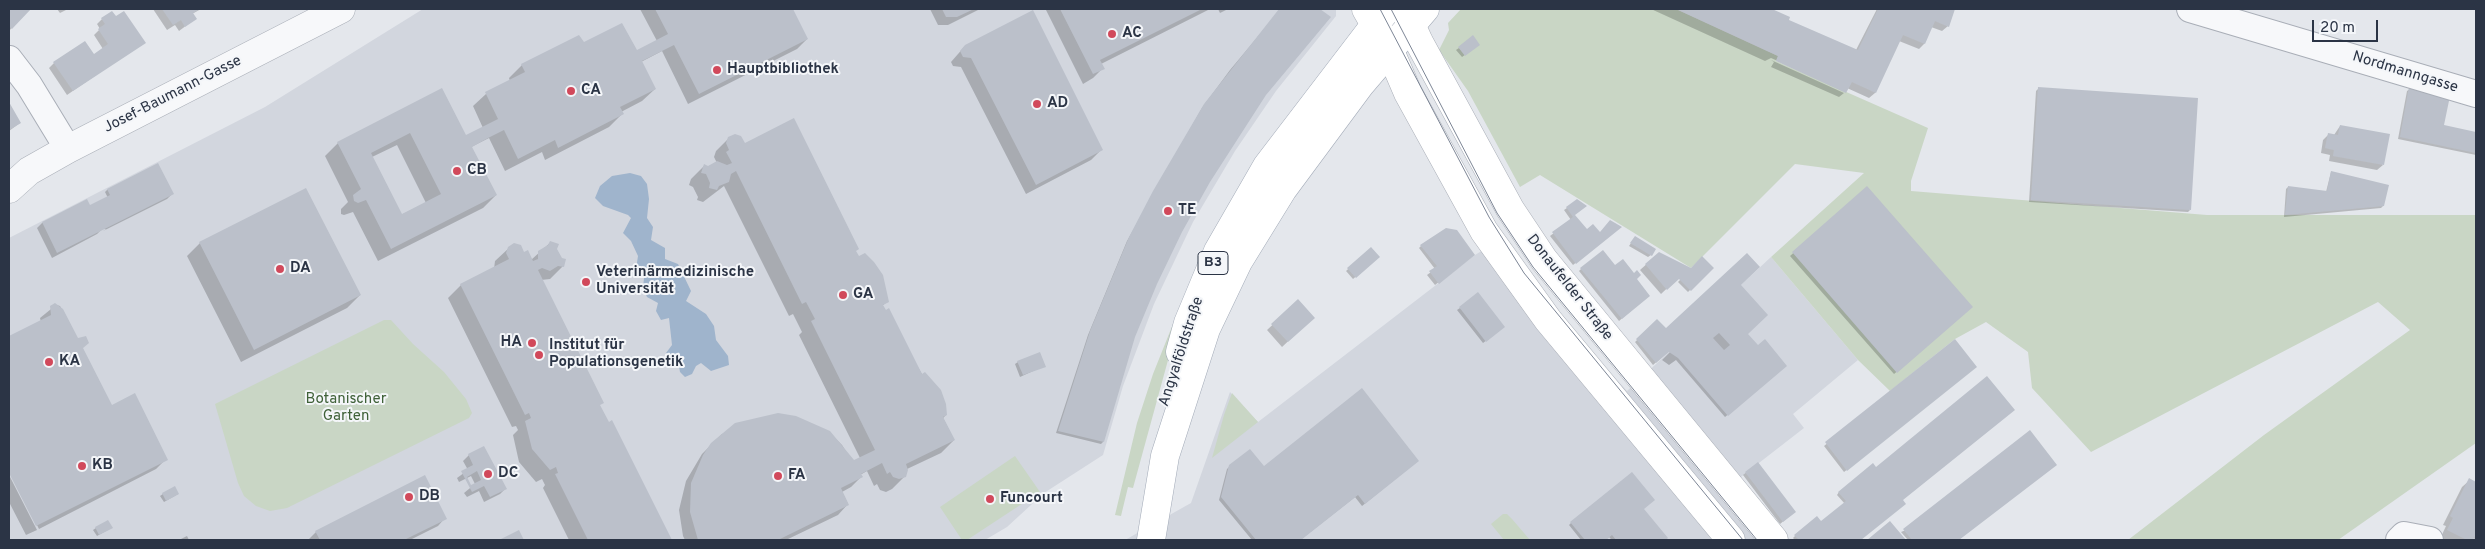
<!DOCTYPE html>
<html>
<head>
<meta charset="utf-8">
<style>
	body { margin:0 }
	#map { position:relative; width:2485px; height:549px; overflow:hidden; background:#e4e7ec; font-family:Overpass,sans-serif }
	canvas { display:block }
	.frame { position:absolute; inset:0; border:10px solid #2b3445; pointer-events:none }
	.scale { position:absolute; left:2312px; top:20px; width:66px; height:22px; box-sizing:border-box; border:2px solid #2b3445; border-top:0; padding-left:6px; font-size:15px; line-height:18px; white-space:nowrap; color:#2b3445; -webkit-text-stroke:4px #f4f6f9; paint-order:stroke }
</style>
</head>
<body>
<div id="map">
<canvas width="2485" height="549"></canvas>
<div class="frame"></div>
<div class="scale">20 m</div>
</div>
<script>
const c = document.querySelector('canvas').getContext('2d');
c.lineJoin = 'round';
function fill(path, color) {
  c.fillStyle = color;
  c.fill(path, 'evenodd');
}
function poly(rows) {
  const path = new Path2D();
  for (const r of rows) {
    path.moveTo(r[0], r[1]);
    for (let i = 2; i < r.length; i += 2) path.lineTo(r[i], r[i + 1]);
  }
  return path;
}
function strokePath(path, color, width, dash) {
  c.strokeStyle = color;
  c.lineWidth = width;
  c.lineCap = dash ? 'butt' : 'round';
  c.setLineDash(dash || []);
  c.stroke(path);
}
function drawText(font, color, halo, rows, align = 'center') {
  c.font = font + ' Overpass,sans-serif';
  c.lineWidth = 4;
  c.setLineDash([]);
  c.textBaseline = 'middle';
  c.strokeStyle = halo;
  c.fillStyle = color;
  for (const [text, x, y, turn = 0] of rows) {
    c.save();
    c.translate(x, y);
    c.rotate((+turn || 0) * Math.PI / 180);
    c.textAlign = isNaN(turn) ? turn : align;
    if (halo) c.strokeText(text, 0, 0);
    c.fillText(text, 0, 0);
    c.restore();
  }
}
fill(poly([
	[423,9,1336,9,1336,16,1276,91,1235,151,1193,222,1154,304,1123,386,1103,455,1044,493,1007,527,985,540,9,540,9,238,265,107],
	[1493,244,1627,391,1771,257,1858,360,1793,414,1804,428,1737,480,1784,540,1125,540,1191,503,1230,392,1258,422,1475,255]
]), '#d2d6de');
fill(poly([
	[1461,9,1676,9,1778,56,1776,61,1928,128,1911,181,1911,191,2207,215,2476,215,2476,443,2338,540,2128,540,2264,435,2410,330,2378,302,2091,452,2032,388,2028,352,1986,322,1955,339,1890,391,1858,360,1771,257,1864,173,1795,164,1691,268,1540,175,1520,187,1468,91,1439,50,1449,30,1448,23],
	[1175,319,1179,320,1133,488,1128,487,1121,516,1115,515,1137,423,1153,374],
	[384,320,391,320,413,344,444,372,466,399,472,413,469,418,287,508,270,511,256,506,244,496,238,483,215,404],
	[1232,393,1258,422,1212,458,1224,415],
	[1015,456,1040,492,967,540,962,540,940,507],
	[1503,514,1507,514,1512,519,1530,540,1504,540,1491,524]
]), '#c9d6c5');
fill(poly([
	[630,173,641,176,647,184,649,199,647,218,653,227,651,240,665,248,665,259,678,264,691,291,686,301,706,314,714,326,716,340,728,356,729,365,711,371,701,363,696,366,692,374,685,377,680,372,678,361,666,353,672,345,669,318,661,320,656,311,658,303,647,297,643,288,644,278,636,269,638,256,631,241,623,233,631,218,628,215,603,206,595,198,600,186,612,176]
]), '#9fb4cc');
fill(poly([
	[9,9,29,9,9,31],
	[57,9,68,9,60,13],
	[153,9,201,9,192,14,195,19,179,31,175,25,167,30],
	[640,9,792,9,807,39,797,49,688,104,662,51,641,62,655,89,642,101,621,112,622,114,609,127,545,160,542,152,505,171,489,138,471,147,496,195,483,208,378,261,353,212,344,215,341,214,341,209,348,202,325,156,338,143,442,90,466,137,483,128,473,106,486,94,510,81,509,78,522,65,583,44,636,52,657,41],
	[397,145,426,203,401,215,372,157],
	[930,9,980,9,948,25,938,25],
	[1210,9,1101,64,1103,68,1093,78,1083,84,1046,10],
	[1218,9,1228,9,1220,13],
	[1281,9,1318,9,1329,17,1265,94,1209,181,1181,231,1156,283,1134,336,1103,442,1101,444,1056,433,1088,335,1127,241,1202,108,1230,70],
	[1651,9,1769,9,1788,18,1785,25,1856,50,1877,9,1954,9,1948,26,1942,31,1931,27,1924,44,1919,49,1899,41,1875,93,1869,98,1847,88,1845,91,1771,58,1765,61],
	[102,19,144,42,67,95,49,68,54,63,94,55,103,49,94,35,100,29,97,24],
	[965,46,1101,150,1091,160,1026,194,961,67,953,66,951,62],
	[1476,47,1462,57,1456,50,1459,48],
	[1771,60,1844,93,1839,97,1771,67,1774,62],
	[2039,88,2190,210,2188,212,2029,202,2036,91],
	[2410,89,2443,126,2476,133,2476,155,2398,139,2407,91],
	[9,104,20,123,9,131],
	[2340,126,2383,165,2377,170,2329,161,2330,155,2321,153,2323,140,2329,134,2334,135],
	[729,138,744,145,855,252,888,301,882,306,946,415,943,418,954,440,941,453,907,469,905,476,892,489,886,492,880,490,877,484,874,486,867,471,860,475,861,477,851,487,842,492,848,504,838,515,786,540,685,540,683,536,679,510,686,481,702,454,722,434,795,417,829,432,842,445,853,463,860,458,799,335,802,332,793,314,789,316,724,186,703,202,697,200,698,197,693,187,689,185,691,179,704,166,708,167,717,163,714,157,716,151],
	[157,165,172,194,167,199,103,231,106,229,102,229,97,234,52,258,37,228,42,223,90,207,108,198,105,192,107,190],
	[2331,172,2383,206,2381,208,2284,217,2286,189,2288,187,2326,192],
	[1867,188,1971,307,1894,374,1790,256],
	[1577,201,1574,215,1586,231,1600,233,1618,229,1573,265,1550,236,1571,220,1564,210],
	[1633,240,1651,255,1648,257,1629,246],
	[551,242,563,266,550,279,541,280,599,406,608,424,612,422,671,540,569,540,543,488,545,485,542,479,536,482,519,462,513,435,518,430,516,426,512,427,448,298,461,285,494,269,495,261,509,248,524,254,531,260],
	[200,243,360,295,347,308,241,362,187,256],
	[1421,246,1473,255,1435,285,1427,275,1435,269,1419,248],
	[1371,248,1378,257,1353,279,1346,271],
	[1659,253,1691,269,1712,268,1688,292,1678,282,1682,278,1680,276,1661,294,1640,270],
	[1615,267,1636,279,1646,298,1619,321,1579,271,1581,269],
	[1739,286,1747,334,1758,347,1783,368,1725,417,1676,360,1669,365,1662,360,1673,349,1672,348,1653,365,1635,342,1657,321,1666,330],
	[1298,301,1313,318,1282,347,1267,330],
	[56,305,60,306,111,407,166,459,156,469,39,529,9,470,9,338,41,322,40,318],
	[1460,308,1501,329,1483,343,1457,310],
	[1955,341,1973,369,1844,472,1824,446],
	[1018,362,1044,366,1020,377,1015,364],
	[469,455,505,489,500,494,484,502,479,491,467,497,464,493,475,484,471,476,459,482,457,478,468,470,463,461],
	[1415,463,1362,506,1355,497,1300,540,1252,540,1219,500,1227,469,1230,466,1264,467],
	[1758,464,1792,514,1780,524,1743,475],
	[2053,467,1958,540,1908,540,1901,532],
	[1876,468,1902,500,1902,506,1860,540,1795,540,1793,538,1795,536,1821,523,1845,504,1837,495,1839,492],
	[9,475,37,530,26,535,9,502],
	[2470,480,2476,483,2476,540,2473,538,2472,540,2443,540,2440,539,2446,526,2443,525,2462,487],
	[163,494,178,494,164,502,160,496],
	[1642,509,1666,538,1664,540,1612,540,1609,537,1605,540,1581,540,1569,525,1571,523],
	[445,518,438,526,410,540,308,540,316,532],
	[96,528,111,528,97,536,93,530],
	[187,536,189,540,179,540]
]), '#0003');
fill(poly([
	[9,9,31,9,12,29,9,26],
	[162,9,200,9,193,13,197,19,185,27,181,20,173,25],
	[655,9,793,9,808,39,699,94,674,45,642,61,656,89,620,107,624,114,558,148,555,140,518,159,504,130,488,138,472,147,497,195,391,249,366,200,358,203,354,201,353,195,361,189,337,142,442,88,466,135,498,119,485,92,525,72,521,64,579,35,584,42,622,23,637,50,668,34],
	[410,133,441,194,402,214,371,153],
	[942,9,974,9,957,17,946,17],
	[1060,9,1202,9,1100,60,1105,69,1093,74],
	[1279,9,1320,9,1331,17,1266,95,1210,182,1182,232,1157,284,1135,337,1104,442,1058,431,1090,331,1129,237,1153,191,1204,104],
	[1676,9,1772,9,1790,17,1789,20,1858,50,1878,9,1955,9,1949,27,1935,21,1925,44,1903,35,1876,93,1852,82,1846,93,1776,61,1778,56],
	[1033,10,1103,150,1036,185,971,58,963,57,960,51,965,45],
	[112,11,116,16,124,11,146,43,73,91,53,62,85,41,94,54,108,44,98,29,105,24,101,18],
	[1473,35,1480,45,1465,56,1458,47],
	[2038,87,2198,98,2191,210,2031,200],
	[2409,87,2450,96,2444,125,2476,132,2476,153,2400,137],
	[9,102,21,123,9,130],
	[794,118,859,249,856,251,859,256,865,253,874,262,883,275,889,302,883,305,886,310,889,308,922,374,925,372,941,390,946,404,947,415,943,417,955,440,906,464,908,470,906,477,899,479,893,477,890,472,887,474,882,463,861,474,863,477,841,488,849,505,778,540,698,540,690,512,691,483,703,455,711,443,735,423,778,413,796,416,830,431,854,460,875,450,811,321,815,319,806,302,802,304,736,171,731,174,729,182,719,186,717,190,709,188,710,183,706,174,701,173,704,164,708,166,717,161,727,165,732,163,726,152,729,150,726,143,728,137,735,134,741,136,745,143],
	[2340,125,2390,134,2384,165,2333,156,2334,150,2325,148,2328,133,2338,135],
	[158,163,174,194,57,253,42,222,87,199,90,205,110,195,107,189],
	[2331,171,2389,185,2384,206,2285,215,2288,186,2327,191],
	[1867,186,1973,307,1897,373,1792,252],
	[306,188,361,295,254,350,199,242],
	[1577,199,1587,206,1575,215,1587,229,1593,224,1600,232,1610,220,1622,227,1576,264,1552,232,1573,217,1566,207],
	[1446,228,1457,230,1475,255,1439,284,1429,271,1437,266,1420,245],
	[1635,236,1656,249,1652,256,1630,243],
	[550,241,559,244,557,249,562,258,566,259,564,267,558,266,550,271,542,268,538,270,604,403,600,405,609,422,612,420,672,540,588,540,555,474,558,473,556,467,550,470,532,449,525,421,531,418,529,413,525,415,460,284,509,259,506,253,508,247,514,243,521,245,524,252,528,250,533,261,538,259,538,251,548,245],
	[1371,247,1380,257,1356,278,1347,268],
	[1603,250,1615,265,1623,259,1634,273,1637,270,1641,275,1637,279,1650,296,1622,319,1580,268],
	[1659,252,1691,268,1702,256,1714,268,1691,291,1679,279,1667,290,1645,264],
	[1747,253,1760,267,1741,285,1768,315,1748,334,1758,345,1765,339,1787,366,1728,416,1678,358,1669,352,1656,363,1636,339,1657,319,1666,328],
	[1719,333,1730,345,1724,350,1713,338],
	[1478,292,1505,327,1486,342,1459,307],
	[1298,299,1315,318,1288,342,1271,324],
	[55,303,63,309,78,338,86,336,89,343,83,348,112,405,135,393,168,460,36,526,9,473,9,336,51,315,50,306],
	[1955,339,1977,367,1847,471,1825,442],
	[1040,352,1046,367,1023,375,1017,361],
	[1987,376,2015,410,1903,500,1906,504,1861,540,1799,540,1794,535,1817,516,1821,521,1846,501,1838,492,1873,463,1876,467],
	[1362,388,1419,461,1365,504,1358,495,1301,540,1256,540,1221,497,1229,465,1250,449,1264,466],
	[2030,430,2057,465,1959,540,1912,540,1903,529],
	[484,446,507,489,490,497,484,486,472,492,461,471,473,465,468,454],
	[477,471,481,480,471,485,467,477],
	[1758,462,1796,512,1783,522,1745,472],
	[1632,472,1655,500,1644,509,1668,538,1666,540,1616,540,1612,535,1606,540,1585,540,1570,522],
	[425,475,447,519,404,540,320,540,315,531],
	[2469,478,2476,482,2476,534,2473,540,2467,540,2447,530,2453,518,2450,516],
	[175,486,179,494,166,501,162,493],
	[108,520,113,528,99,535,95,527],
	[1890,521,1906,540,1867,540],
	[519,530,524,540,499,540]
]), '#bbc0ca');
const minor = poly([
	[2190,9,2476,94],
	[9,59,29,85,68,149],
	[2399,540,2404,535,2430,540]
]);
const tertiary = poly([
	[9,189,29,171,68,149,341,9]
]);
const secondary = poly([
	[1366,9,1390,51,1408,93,1484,231,1548,320,1731,540],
	[1404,9,1419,42,1510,209,1544,260,1774,540]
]);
const primary = poly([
	[1180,352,1188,323,1218,251,1267,166,1387,9],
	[1151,540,1165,456,1206,329,1238,262,1283,189,1360,85,1425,9]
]);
strokePath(minor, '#a9aeb7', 28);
strokePath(tertiary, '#a9aeb7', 29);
strokePath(secondary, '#a9aeb7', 29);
strokePath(primary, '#a3abb8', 29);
strokePath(minor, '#f7f8fa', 26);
strokePath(tertiary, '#f7f8fa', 28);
strokePath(secondary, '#fff', 28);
strokePath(primary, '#fff', 28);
strokePath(poly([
	[1380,9,1489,217,1524,273,1743,540],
	[1391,9,1497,213,1533,267,1757,540]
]), '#7d8696', 1);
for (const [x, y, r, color] of [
	[1112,34,5,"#d1495b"],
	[717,70,5,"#d1495b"],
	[571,91,5,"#d1495b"],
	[1037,104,5,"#d1495b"],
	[457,171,5,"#d1495b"],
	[1168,211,5,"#d1495b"],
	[280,269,5,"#d1495b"],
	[586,282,5,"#d1495b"],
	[843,295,5,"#d1495b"],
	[532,343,5,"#d1495b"],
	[539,355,5,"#d1495b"],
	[49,362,5,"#d1495b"],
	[82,466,5,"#d1495b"],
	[488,474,5,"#d1495b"],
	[778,476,5,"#d1495b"],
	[409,497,5,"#d1495b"],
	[990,499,5,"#d1495b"]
]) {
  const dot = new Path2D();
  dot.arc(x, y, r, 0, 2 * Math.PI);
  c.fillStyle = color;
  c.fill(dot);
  strokePath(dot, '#f4f6f9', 2);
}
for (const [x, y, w] of [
	[1213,263,30]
]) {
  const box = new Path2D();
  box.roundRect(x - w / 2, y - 11.5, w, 23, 4);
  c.fillStyle = '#f4f6f9';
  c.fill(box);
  strokePath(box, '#2b3445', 1);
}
drawText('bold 14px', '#2b3445', null, [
	["B3",1213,263]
]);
drawText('bold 15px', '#2b3445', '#f4f6f9', [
	["AC",1122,34],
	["Hauptbibliothek",727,70],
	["CA",581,91],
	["AD",1047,104],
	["CB",467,171],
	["TE",1178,211],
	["DA",290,269],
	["Veterinärmedizinische",596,273],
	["Universität",596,290],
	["GA",853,295],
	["HA",522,343,"right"],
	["Institut für",549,346],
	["Populationsgenetik",549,363],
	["KA",59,362],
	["KB",92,466],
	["DC",498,474],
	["FA",788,476],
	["DB",419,497],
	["Funcourt",1000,499]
], 'left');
drawText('15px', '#2b3445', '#f4f6f9', [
	["Nordmanngasse",2405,73,17],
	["Josef-Baumann-Gasse",173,95,-27],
	["Donaufelder Straße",1569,288,52],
	["Angyalföldstraße",1182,352,-72]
]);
drawText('15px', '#3f6138', '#f4f6f9', [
	["Botanischer",346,400],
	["Garten",346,417]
]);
</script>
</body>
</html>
